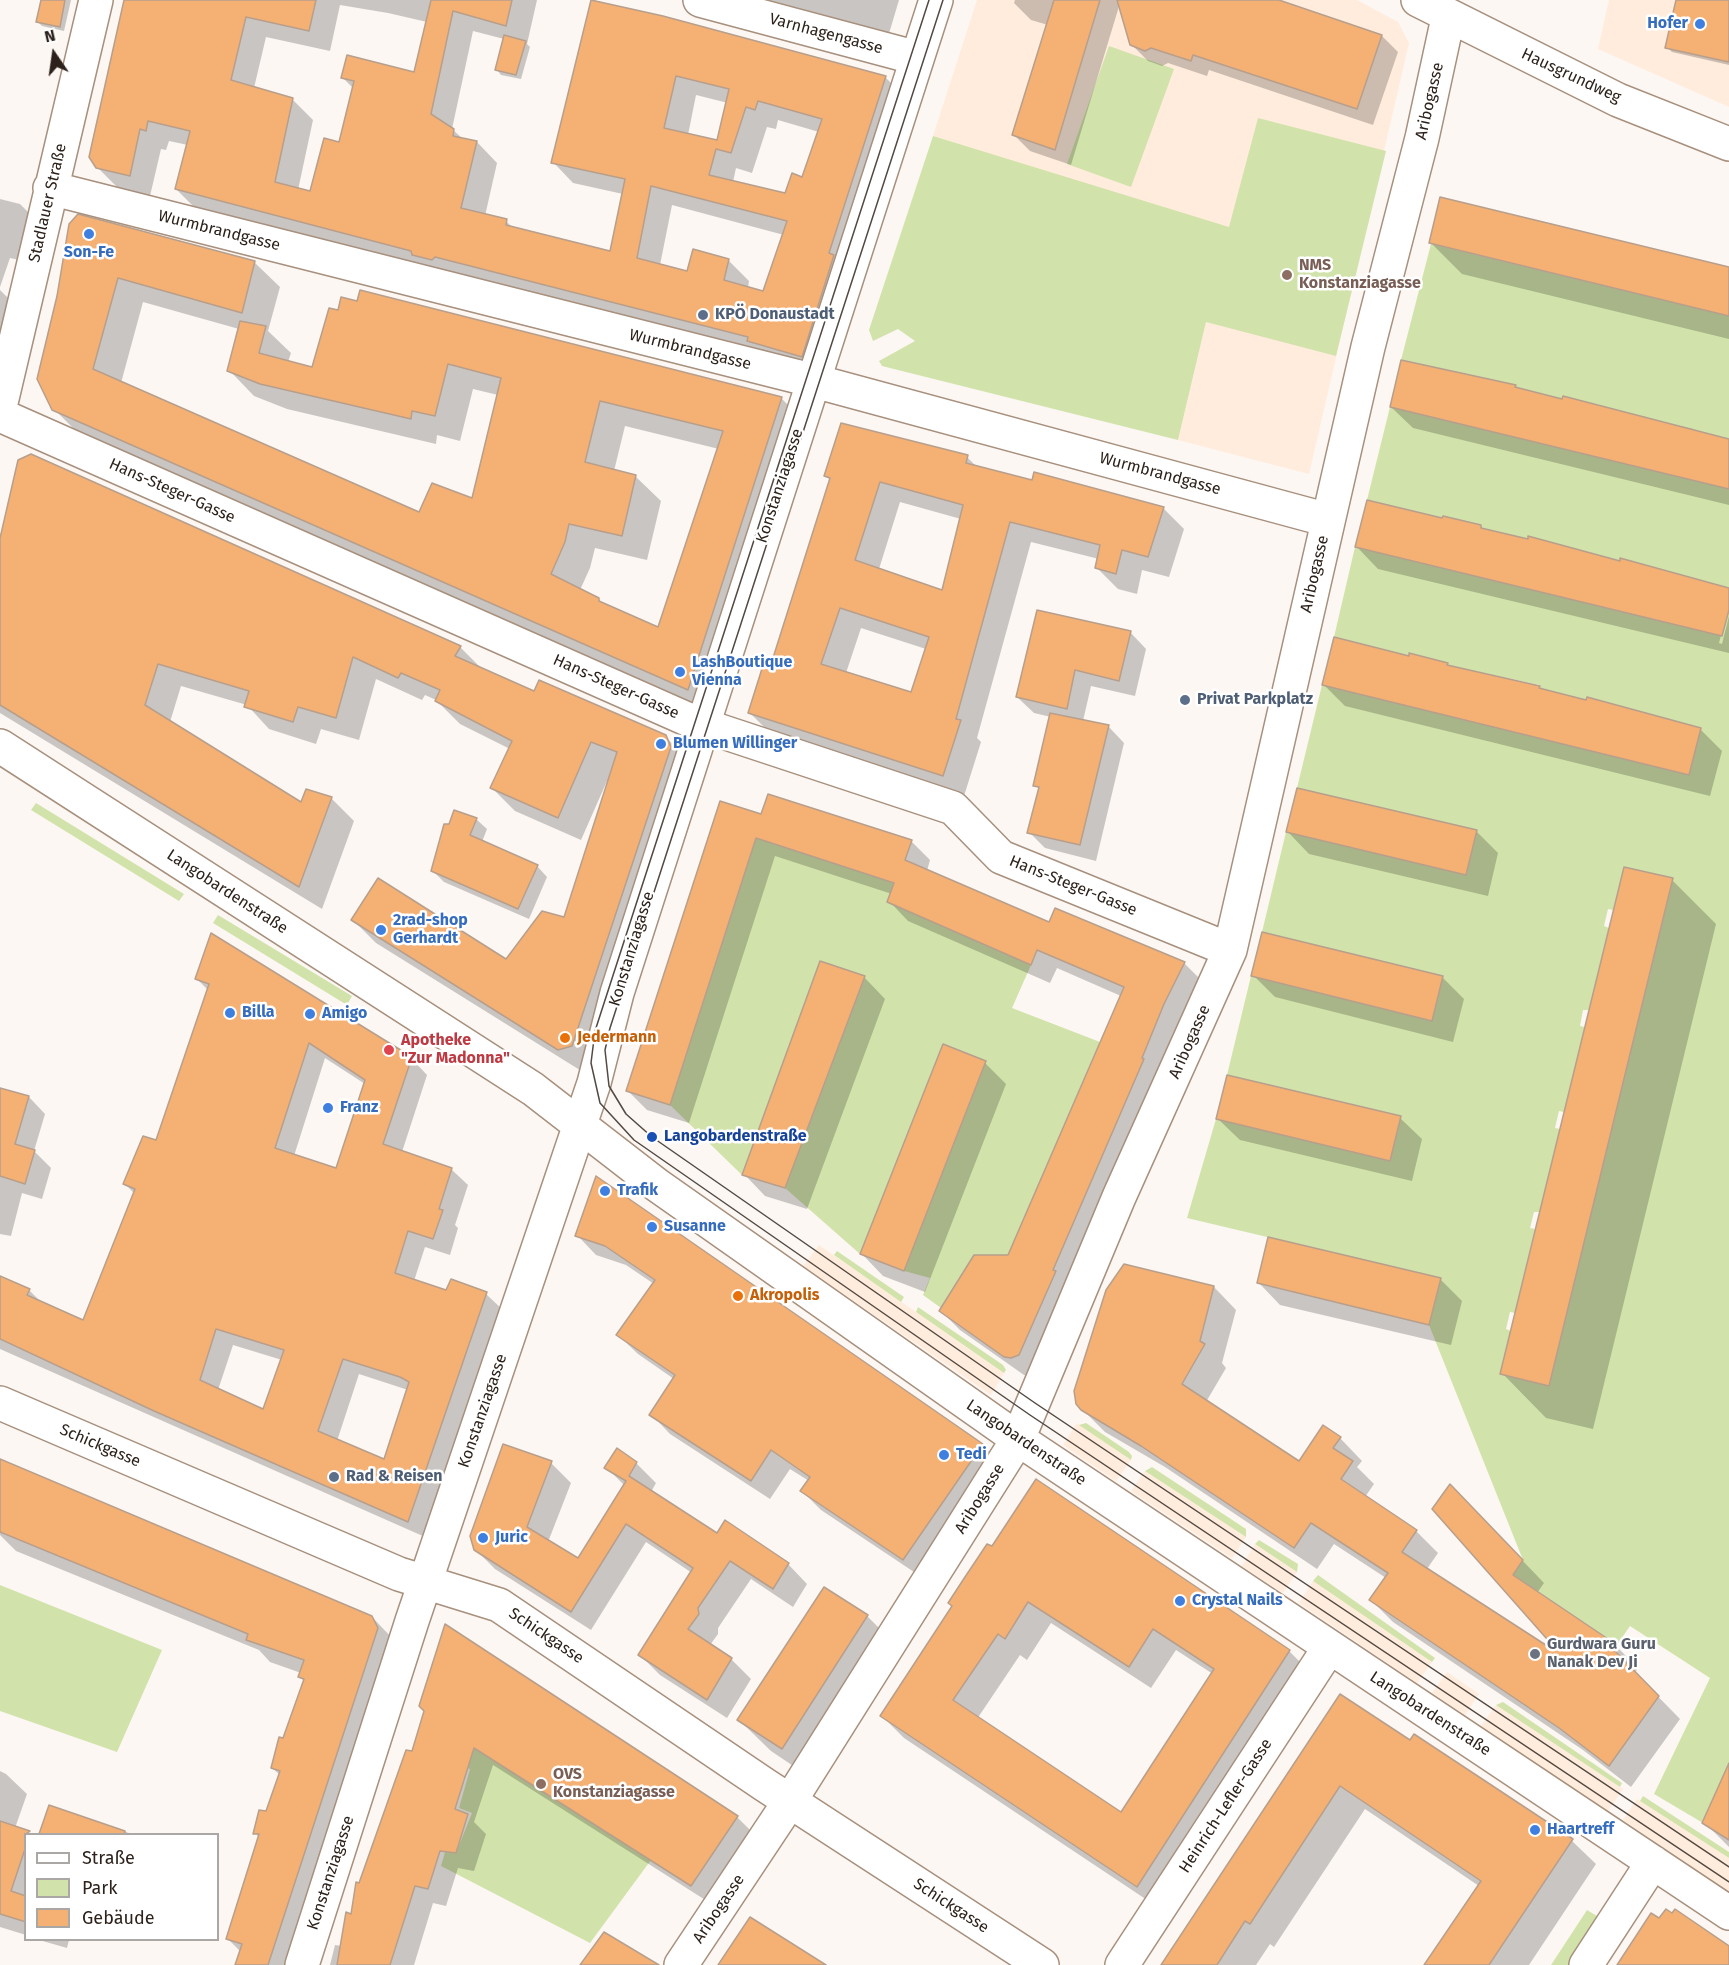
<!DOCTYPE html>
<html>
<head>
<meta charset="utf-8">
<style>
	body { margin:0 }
	#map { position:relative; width:1729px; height:1965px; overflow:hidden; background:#fcf7f3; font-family:"Fira Sans",sans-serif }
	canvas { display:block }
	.legend { position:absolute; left:24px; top:1833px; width:195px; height:108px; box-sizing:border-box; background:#fff; border:2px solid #aba7a4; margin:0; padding:8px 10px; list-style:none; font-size:18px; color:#2c221b }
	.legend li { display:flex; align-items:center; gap:12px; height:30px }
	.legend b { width:30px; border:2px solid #aba7a4 }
	.north { position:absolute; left:24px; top:24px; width:60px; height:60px; -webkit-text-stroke:4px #fff; paint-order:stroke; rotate:347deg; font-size:16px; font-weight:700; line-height:24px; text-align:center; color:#2c221b }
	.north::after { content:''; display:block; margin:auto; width:21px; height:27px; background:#2c221b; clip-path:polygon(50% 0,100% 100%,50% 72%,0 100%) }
</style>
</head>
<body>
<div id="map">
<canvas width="1729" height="1965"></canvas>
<ul class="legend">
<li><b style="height:8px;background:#fff"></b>Straße</li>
<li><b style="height:16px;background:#d1e3aa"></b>Park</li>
<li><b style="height:16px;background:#f5b074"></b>Gebäude</li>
</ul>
<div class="north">N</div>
</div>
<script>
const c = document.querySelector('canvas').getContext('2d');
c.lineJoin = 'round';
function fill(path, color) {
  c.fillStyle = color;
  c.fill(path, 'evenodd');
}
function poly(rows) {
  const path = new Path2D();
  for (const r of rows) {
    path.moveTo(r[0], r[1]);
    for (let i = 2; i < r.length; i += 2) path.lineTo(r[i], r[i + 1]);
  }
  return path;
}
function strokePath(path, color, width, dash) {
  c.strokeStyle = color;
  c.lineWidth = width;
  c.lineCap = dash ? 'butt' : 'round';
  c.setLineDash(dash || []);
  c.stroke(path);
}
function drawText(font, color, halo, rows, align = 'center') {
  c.font = font + ' "Fira Sans",sans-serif';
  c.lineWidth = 5;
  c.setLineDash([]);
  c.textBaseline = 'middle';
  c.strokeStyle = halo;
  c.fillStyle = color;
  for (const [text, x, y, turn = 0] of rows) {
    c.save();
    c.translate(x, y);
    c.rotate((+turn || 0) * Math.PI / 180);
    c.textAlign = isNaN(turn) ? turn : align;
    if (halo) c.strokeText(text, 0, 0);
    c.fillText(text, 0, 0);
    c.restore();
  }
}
fill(poly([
	[977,0,1357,0,1398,22,1409,43,1309,474,1178,440,1206,322,933,136],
	[1609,0,1729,0,1729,107,1598,49],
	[819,1245,1004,1373,991,1395,803,1266],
	[1077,1423,1131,1460,1116,1481,1063,1445],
	[1145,1471,1246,1537,1232,1558,1131,1491],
	[1255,1544,1297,1572,1283,1593,1242,1566],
	[1313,1581,1432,1662,1417,1683,1299,1603],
	[1447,1672,1479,1694,1465,1715,1432,1693],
	[1496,1705,1623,1789,1608,1811,1481,1726],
	[1637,1799,1729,1858,1729,1892,1623,1820]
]), '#ffecdc');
fill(poly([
	[1109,46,1174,69,1131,187,1067,164],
	[1258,118,1386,151,1336,356,1206,322,1178,440,882,366,879,361,915,341,898,329,873,341,869,330,933,136,1229,227],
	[1431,244,1691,307,1709,306,1708,311,1729,316,1729,439,1563,396,1562,399,1515,387,1515,385,1401,360],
	[1390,407,1729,489,1729,588,1621,558,1620,561,1529,537,1528,539,1481,528,1481,525,1443,516,1442,518,1367,500],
	[1355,547,1722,636,1729,610,1729,1763,1703,1823,1654,1794,1710,1678,1630,1626,1617,1645,1513,1575,1523,1560,1429,1325,1440,1278,1187,1218,1216,1119,1390,1160,1400,1116,1227,1075,1251,976,1443,976,1262,932,1286,832,1466,874,1476,830,1297,788,1322,685,1688,775,1701,728,1588,697,1586,700,1539,688,1540,685,1447,665,1448,663,1410,653,1409,656,1334,637],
	[1624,867,1673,879,1549,1385,1501,1374,1511,1331,1506,1329,1510,1312,1515,1313,1535,1229,1530,1228,1534,1212,1540,1212,1560,1129,1555,1128,1559,1111,1564,1112,1585,1027,1580,1026,1583,1010,1589,1010,1609,928,1604,926,1608,909,1613,910],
	[36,803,184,894,179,901,31,810],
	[756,838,894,883,887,902,1031,965,1012,1008,1100,1042,1009,1255,974,1255,941,1308,923,1295,930,1278,904,1271,985,1061,943,1044,860,1254,785,1188,864,976,820,961,742,1175,670,1105],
	[218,915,352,996,347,1005,213,923],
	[837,1251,904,1297,901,1302,834,1255],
	[918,1307,1003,1365,1006,1370,1004,1373,916,1312],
	[1086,1423,1129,1452,1132,1456,1131,1460,1079,1425],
	[1152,1467,1246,1529,1246,1537,1145,1471],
	[1259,1540,1298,1564,1297,1572,1255,1544],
	[1318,1575,1435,1658,1432,1662,1313,1581],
	[0,1585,162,1650,117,1752,0,1711],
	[1503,1702,1622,1783,1620,1787,1496,1705],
	[461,1740,651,1860,590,1943,441,1866,445,1852,456,1853,472,1813,459,1808,470,1769,452,1762],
	[1643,1796,1729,1852,1729,1858,1640,1801],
	[1587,1910,1602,1919,1571,1965,1551,1965]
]), '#d1e3aa');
fill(poly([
	[42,0,71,0,64,31,42,26,37,21],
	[125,0,537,0,527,44,530,47,521,79,501,75,497,70,504,39,473,31,452,129,463,139,477,142,497,163,485,216,506,221,513,228,611,253,623,194,573,183,553,162,592,0,885,77,906,98,822,377,197,210,176,189,188,145,169,141,166,150,161,149,150,196,118,188,97,167],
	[340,5,388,13,427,22,415,74,342,77,354,89,341,144,311,193,298,190,313,120,292,99,254,88,266,37,330,51],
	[696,95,728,103,718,142,688,135],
	[778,120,819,132,803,178,786,194,733,182,736,168,752,173,767,127,776,129],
	[672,205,784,235,764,292,748,288,749,281,728,260,688,272,660,265],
	[752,0,899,0,888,37],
	[1015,0,1276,0,1382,36,1398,52,1373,125,1209,70,1207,76,1168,63,1162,66,1148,61,1132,45,1120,3,1071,165,1030,151,1013,134,1048,25,1031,20,1014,3],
	[1677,0,1729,0,1729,65,1672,52,1667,47],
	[0,199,20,204,38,222,29,262,10,258,0,287],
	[1431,243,1729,269,1729,339,1462,274],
	[66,261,254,262,280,287,268,331,291,353,288,362,313,368,339,312,358,303,361,292,782,399,807,424,714,714,80,435,54,409],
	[143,302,239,329,229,370,254,396,287,409,436,444,437,435,460,441,473,389,498,395,473,500,419,514,121,383],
	[625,426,719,449,659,629,604,605,580,590,590,568,595,548,647,560,661,501,635,476,614,471],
	[0,290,18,308,0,383],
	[1515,386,1519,390,1693,429,1697,433,1729,441,1729,505,1413,428,1391,407],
	[967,457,978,468,1163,508,1184,529,1169,577,1142,570,1137,594,1118,589,1097,568,1099,559,1031,542,977,738,981,742,964,796,771,734,750,713,773,663,831,481,826,476],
	[900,502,961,519,943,592,879,569],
	[861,628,926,649,912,694,846,673],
	[1480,526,1484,530,1729,589,1729,604,1719,643,1722,644,1729,616,1729,653,1378,569,1357,547],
	[0,544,460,647,482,669,535,693,665,736,688,760,583,1072,376,943,353,920,507,961,565,919,609,782,607,781,581,840,515,811,492,788,510,749,460,724,436,700,425,695,422,700,376,679,359,740,321,729,316,744,269,729,247,705,181,686,170,722,302,804,331,798,354,821,322,909,0,713],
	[1130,632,1146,649,1135,696,1091,686,1083,721,1108,726,1124,743,1096,861,1045,848,1029,832,1040,790,1035,785,1051,717,1034,713,1017,697],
	[1410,658,1447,664,1451,668,1539,687,1543,691,1700,729,1722,751,1710,796,1345,706,1323,684],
	[762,816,911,841,930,860,927,871,1050,924,1184,963,1203,982,1031,1377,1024,1375,960,1330,941,1311,1009,1256,1121,996,1057,968,1050,983,908,921,889,901,892,894,775,856,689,1123,647,1110,628,1091],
	[476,819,487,829,482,842,537,866,547,877,529,919,444,882,433,871],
	[1476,831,1498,853,1488,896,1309,854,1288,832],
	[1672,880,1716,924,1593,1429,1546,1418,1502,1373],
	[1253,975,1442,977,1464,999,1453,1042,1275,997],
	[864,977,885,999,807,1209,765,1196,744,1174],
	[197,979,411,1058,427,1075,402,1152,451,1169,468,1185,455,1225,458,1228,450,1255,425,1247,414,1281,447,1292,486,1294,503,1310,425,1537,0,1349,0,1278,29,1290,43,1304,84,1322,135,1194,125,1184,157,1142,208,990],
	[325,1058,365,1084,337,1170,294,1156],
	[233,1345,282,1360,264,1411,218,1390],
	[359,1374,408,1390,384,1461,337,1441],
	[985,1063,1006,1084,925,1292,883,1276,862,1254],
	[0,1097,29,1097,45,1114,34,1151,51,1168,42,1199,22,1193,11,1236,0,1234],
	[1400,1118,1422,1139,1412,1181,1240,1140,1218,1119],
	[597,1178,982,1445,1002,1464,923,1578,821,1510,802,1491,809,1481,790,1469,770,1499,670,1434,651,1414,674,1379,638,1354,618,1335,654,1284,626,1265,596,1255,577,1235],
	[1440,1279,1462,1301,1451,1345,1280,1305,1259,1283],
	[1214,1287,1236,1310,1222,1363,1226,1368,1206,1402,1300,1463,1340,1438,1362,1461,1357,1467,1374,1484,1365,1497,1416,1531,1438,1553,1427,1569,1552,1651,1556,1647,1472,1508,1544,1583,1537,1593,1616,1646,1638,1668,1635,1673,1680,1719,1631,1787,1583,1750,1393,1622,1371,1600,1386,1578,1334,1544,1317,1569,1165,1467,1105,1432,1082,1409],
	[0,1461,372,1617,394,1640,296,1965,237,1965,241,1952,228,1939,259,1837,255,1833,267,1813,280,1775,272,1768,305,1682,300,1677,301,1673,270,1662,259,1650,16,1551,0,1535],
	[551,1463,571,1483,548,1542,578,1560,625,1486,606,1467,636,1463,656,1483,651,1492,717,1535,788,1564,807,1584,793,1607,751,1579,718,1628,718,1634,710,1645,731,1659,751,1679,727,1718,660,1675,640,1655,692,1573,646,1542,591,1630,495,1569,475,1549],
	[1036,1481,1289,1651,1311,1673,1159,1908,904,1738,882,1716],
	[1051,1623,1151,1688,1176,1650,1213,1674,1122,1814,977,1719,1020,1655,1027,1660],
	[825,1589,867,1616,899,1648,814,1780,771,1751,739,1720],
	[1340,1696,1410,1742,1414,1736,1572,1841,1596,1864,1529,1965,1426,1965,1479,1886,1365,1809,1274,1947,1270,1944,1256,1965,1163,1965],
	[426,1712,737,1817,755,1835,710,1903,493,1765,474,1822,486,1834,474,1871,458,1868,446,1906,433,1903,414,1965,330,1965,335,1945,342,1946,360,1885,413,1753],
	[1729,1767,1729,1847,1704,1822],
	[0,1771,6,1774,27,1794,15,1828,34,1834,26,1834,26,1935,0,1927],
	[50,1807,132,1834,41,1834],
	[39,1940,69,1940,67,1948]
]), '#0003');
const building = poly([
	[41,0,65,0,60,27,36,22,41,0],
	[124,0,316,0,309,31,246,17,231,80,293,98,275,182,310,191,324,138,339,142,354,81,341,78,347,55,414,72,431,0,512,0,506,26,453,11,431,114,454,129,453,136,477,141,461,208,507,219,506,225,610,251,625,179,551,163,591,0,663,16,886,76,829,253,834,255,802,357,747,341,748,337,435,257,432,260,412,255,411,251,175,189,190,131,148,121,146,131,140,129,130,176,96,168,89,157,124,0],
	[676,76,729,89,717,140,664,128,676,76],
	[758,101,822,119,802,177,792,173,785,193,709,175,716,149,731,153,746,107,755,110,758,101],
	[651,186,787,221,763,291,724,280,729,259,693,249,687,271,637,258,651,186],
	[1054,0,1100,0,1055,150,1012,135,1054,0],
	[1117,0,1279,0,1382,35,1357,109,1193,55,1191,61,1151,48,1145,51,1130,45,1117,0],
	[1676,0,1729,0,1729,62,1665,48,1676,0],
	[504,35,526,41,516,75,495,70,504,35],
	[1440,197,1729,267,1729,316,1429,243,1440,197],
	[78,214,255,261,242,313,118,278,93,369,419,512,432,483,472,498,501,378,448,364,435,416,412,411,411,419,260,384,227,371,240,321,266,326,259,353,312,367,329,308,338,310,341,297,357,301,360,290,782,397,688,690,52,410,37,379,57,296,69,224,78,214],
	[600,401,723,431,658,627,599,601,599,598,551,574,565,542,569,524,622,536,636,475,585,462,600,401],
	[1401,360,1516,385,1515,387,1562,399,1563,396,1729,439,1729,489,1390,407,1401,360],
	[841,423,968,455,966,463,1032,480,1034,472,1164,507,1148,557,1122,550,1116,574,1095,568,1100,545,1010,522,956,719,961,720,943,776,748,713,765,659,772,661,830,478,824,476,841,423],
	[880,482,963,505,942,590,855,560,880,482],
	[840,608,929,637,911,692,821,664,840,608],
	[31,454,461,646,455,656,534,691,539,680,666,735,671,747,572,1046,558,1050,351,920,378,878,506,959,542,911,564,917,617,752,591,742,558,818,490,788,512,741,435,701,440,690,401,673,398,678,353,657,336,718,298,707,293,722,244,707,249,691,158,664,145,705,301,802,306,789,332,797,299,887,0,705,0,538,18,460,31,454],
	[1367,500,1442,518,1443,516,1481,525,1481,528,1528,539,1528,536,1620,561,1620,558,1729,588,1729,610,1722,636,1355,547,1367,500],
	[1037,610,1131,631,1119,681,1075,670,1067,709,1016,697,1037,610],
	[1334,637,1409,656,1409,653,1448,663,1447,665,1540,686,1539,688,1586,700,1587,697,1701,728,1689,775,1322,685,1334,637],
	[1050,713,1109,725,1080,845,1027,833,1039,787,1033,786,1050,713],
	[1297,788,1477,830,1466,875,1286,832,1297,788],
	[768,794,912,840,905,860,1049,922,1055,908,1185,962,1164,1004,1142,1058,1144,1059,1053,1270,1056,1271,1019,1355,1011,1358,1004,1357,939,1311,974,1255,1008,1255,1124,987,1037,950,1031,965,887,902,894,883,756,838,670,1105,626,1091,720,801,761,814,768,794],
	[454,810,477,818,470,835,538,865,518,909,431,871,444,824,449,824,454,810],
	[1624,867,1673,878,1549,1386,1500,1374,1624,867],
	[1262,932,1443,976,1432,1021,1251,976,1262,932],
	[211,933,412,1057,383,1144,452,1168,439,1209,443,1210,433,1239,408,1231,395,1273,446,1290,451,1279,487,1292,408,1522,154,1411,0,1339,0,1276,30,1289,27,1295,83,1320,135,1189,123,1184,143,1136,156,1140,209,984,195,979,211,933],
	[309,1043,365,1080,336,1168,275,1148,309,1043],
	[216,1329,284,1350,263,1409,200,1380,216,1329],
	[343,1359,400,1377,409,1382,384,1459,318,1431,343,1359],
	[820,961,865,976,785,1188,742,1175,820,961],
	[943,1044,986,1061,904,1271,860,1254,943,1044],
	[1227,1075,1401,1116,1390,1161,1216,1119,1227,1075],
	[0,1088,29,1096,15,1144,35,1150,25,1184,0,1176,0,1088],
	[596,1176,983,1444,903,1560,800,1491,810,1477,771,1450,751,1481,649,1415,675,1375,616,1335,655,1280,605,1246,575,1236,596,1176],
	[1268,1237,1441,1278,1429,1325,1257,1283,1268,1237],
	[1124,1264,1214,1286,1200,1341,1205,1344,1182,1384,1299,1461,1323,1425,1341,1437,1333,1448,1353,1461,1341,1479,1417,1530,1402,1552,1552,1649,1554,1647,1432,1509,1450,1484,1523,1560,1513,1575,1617,1645,1614,1650,1659,1696,1609,1766,1559,1728,1369,1600,1388,1573,1311,1523,1294,1548,1141,1446,1081,1410,1076,1404,1074,1391,1106,1290,1124,1264],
	[503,1444,552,1461,527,1527,578,1558,626,1481,604,1468,617,1448,637,1462,629,1476,717,1533,725,1520,789,1563,773,1589,730,1561,698,1608,699,1614,688,1629,732,1658,707,1700,638,1655,693,1568,626,1524,571,1612,474,1550,470,1536,503,1444],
	[0,1459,372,1616,378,1628,268,1965,235,1965,242,1944,226,1939,259,1834,253,1834,259,1810,266,1811,280,1771,271,1768,279,1737,283,1738,304,1679,298,1677,304,1660,246,1640,248,1634,0,1532,0,1459],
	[1036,1479,1290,1650,1137,1887,880,1716,952,1606,948,1603,963,1580,987,1544,992,1546,1036,1479],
	[1028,1602,1129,1667,1153,1629,1214,1669,1121,1812,953,1700,998,1634,1005,1639,1028,1602],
	[824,1587,868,1615,782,1749,737,1720,824,1587],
	[445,1624,738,1816,691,1886,474,1748,455,1809,468,1814,456,1853,440,1851,428,1889,415,1886,390,1965,337,1965,346,1912,351,1914,356,1882,359,1883,406,1750,412,1751,424,1711,419,1706,445,1624],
	[1340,1694,1410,1740,1414,1734,1573,1839,1489,1965,1424,1965,1481,1881,1340,1786,1250,1924,1245,1921,1217,1965,1161,1965,1340,1694],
	[1729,1763,1729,1840,1702,1823,1729,1763],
	[49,1805,125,1831,125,1834,39,1834,49,1805],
	[0,1821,30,1831,26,1834,26,1846,11,1891,26,1896,26,1922,0,1914,0,1821],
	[1666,1909,1672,1913,1675,1909,1729,1946,1729,1965,1617,1965,1651,1913,1659,1918,1666,1909],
	[750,1917,826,1965,718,1965,750,1917],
	[604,1932,659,1965,580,1965,604,1932]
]);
fill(building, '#f5b074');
strokePath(building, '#b79f8c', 1.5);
const minor = poly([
	[700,0,917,58],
	[1418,0,1618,100,1729,144],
	[50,188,807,379,1328,520],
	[0,407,96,0],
	[0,415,696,723,953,808,1001,857,1230,950],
	[0,746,533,1089,657,1185,1018,1439,1729,1913],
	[0,1403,399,1574,499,1605,765,1785,1042,1965],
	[302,1965,412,1621,594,1083,617,993,936,0],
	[681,1965,790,1801,1018,1439,1119,1197,1230,950,1368,347,1422,138,1448,18],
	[1122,1965,1329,1648],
	[1586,1965,1653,1862]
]);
strokePath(minor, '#a7907d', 36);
strokePath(minor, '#fff', 33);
strokePath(poly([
	[929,0,595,1031,591,1063,600,1103,634,1140,1030,1415,1729,1882],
	[943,0,610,1028,605,1050,609,1086,626,1114,652,1137,1035,1403,1729,1867]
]), '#524942', 1.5);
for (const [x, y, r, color] of [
	[1700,24,6,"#3f7fe0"],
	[89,234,6,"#3f7fe0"],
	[1287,275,6,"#8d6e63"],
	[703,315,6,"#5c6f8a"],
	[680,672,6,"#3f7fe0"],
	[1185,700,6,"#5c6f8a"],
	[661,744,6,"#3f7fe0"],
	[381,930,6,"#3f7fe0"],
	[230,1013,6,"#3f7fe0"],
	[310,1014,6,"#3f7fe0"],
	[565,1038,6,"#e8710a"],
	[389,1050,6,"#e0444e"],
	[328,1108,6,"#3f7fe0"],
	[652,1137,6,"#1a4fb4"],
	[605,1191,6,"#3f7fe0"],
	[652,1227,6,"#3f7fe0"],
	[738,1296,6,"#e8710a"],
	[944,1455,6,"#3f7fe0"],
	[334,1477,6,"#5c6f8a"],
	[483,1538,6,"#3f7fe0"],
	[1180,1601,6,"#3f7fe0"],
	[1535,1654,6,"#6b7280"],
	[541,1784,6,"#8d6e63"],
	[1535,1830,6,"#3f7fe0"]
]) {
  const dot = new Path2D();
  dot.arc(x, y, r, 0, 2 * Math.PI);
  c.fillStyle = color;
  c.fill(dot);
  strokePath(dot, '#fff', 2);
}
drawText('bold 16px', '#366cbe', '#fff', [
	["Hofer",1688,24,"right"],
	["Son-Fe",89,253,"center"],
	["LashBoutique",692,663],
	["Vienna",692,681],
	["Blumen Willinger",673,744],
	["2rad-shop",393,921],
	["Gerhardt",393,939],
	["Billa",242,1013],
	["Amigo",322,1014],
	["Franz",340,1108],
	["Trafik",617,1191],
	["Susanne",664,1227],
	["Tedi",956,1455],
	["Juric",495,1538],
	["Crystal Nails",1192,1601],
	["Haartreff",1547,1830]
], 'left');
drawText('16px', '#2c221b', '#fff', [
	["Varnhagengasse",826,34,15],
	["Hausgrundweg",1571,76,25],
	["Aribogasse",1430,101,-77],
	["Stadlauer Straße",48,203,-77],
	["Wurmbrandgasse",219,231,14],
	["Wurmbrandgasse",690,350,14],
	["Wurmbrandgasse",1160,474,15],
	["Konstanziagasse",780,486,-72],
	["Hans-Steger-Gasse",172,491,24],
	["Aribogasse",1315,574,-77],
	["Hans-Steger-Gasse",616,687,24],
	["Hans-Steger-Gasse",1073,886,22],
	["Langobardenstraße",227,892,33],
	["Konstanziagasse",632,949,-73],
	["Aribogasse",1190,1042,-66],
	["Konstanziagasse",483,1411,-71],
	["Langobardenstraße",1026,1443,34],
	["Schickgasse",100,1446,23],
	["Aribogasse",980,1499,-58],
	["Schickgasse",546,1636,34],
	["Langobardenstraße",1430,1714,33],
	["Heinrich-Lefler-Gasse",1226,1806,-57],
	["Konstanziagasse",331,1873,-72],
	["Schickgasse",951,1906,33],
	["Aribogasse",719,1909,-56]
]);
drawText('bold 16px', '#785e54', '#fff', [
	["NMS",1299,266],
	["Konstanziagasse",1299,284],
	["OVS",553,1775],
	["Konstanziagasse",553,1793]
], 'left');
drawText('bold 16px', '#4e5e75', '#fff', [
	["KPÖ Donaustadt",715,315],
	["Privat Parkplatz",1197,700],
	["Rad & Reisen",346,1477]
], 'left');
drawText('bold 16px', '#c56008', '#fff', [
	["Jedermann",577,1038],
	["Akropolis",750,1296]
], 'left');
drawText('bold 16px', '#be3a42', '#fff', [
	["Apotheke",401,1041],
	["\"Zur Madonna\"",401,1059]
], 'left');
drawText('bold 16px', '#164399', '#fff', [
	["Langobardenstraße",664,1137]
], 'left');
drawText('bold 16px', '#5b616d', '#fff', [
	["Gurdwara Guru",1547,1645],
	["Nanak Dev Ji",1547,1663]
], 'left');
</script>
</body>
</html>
